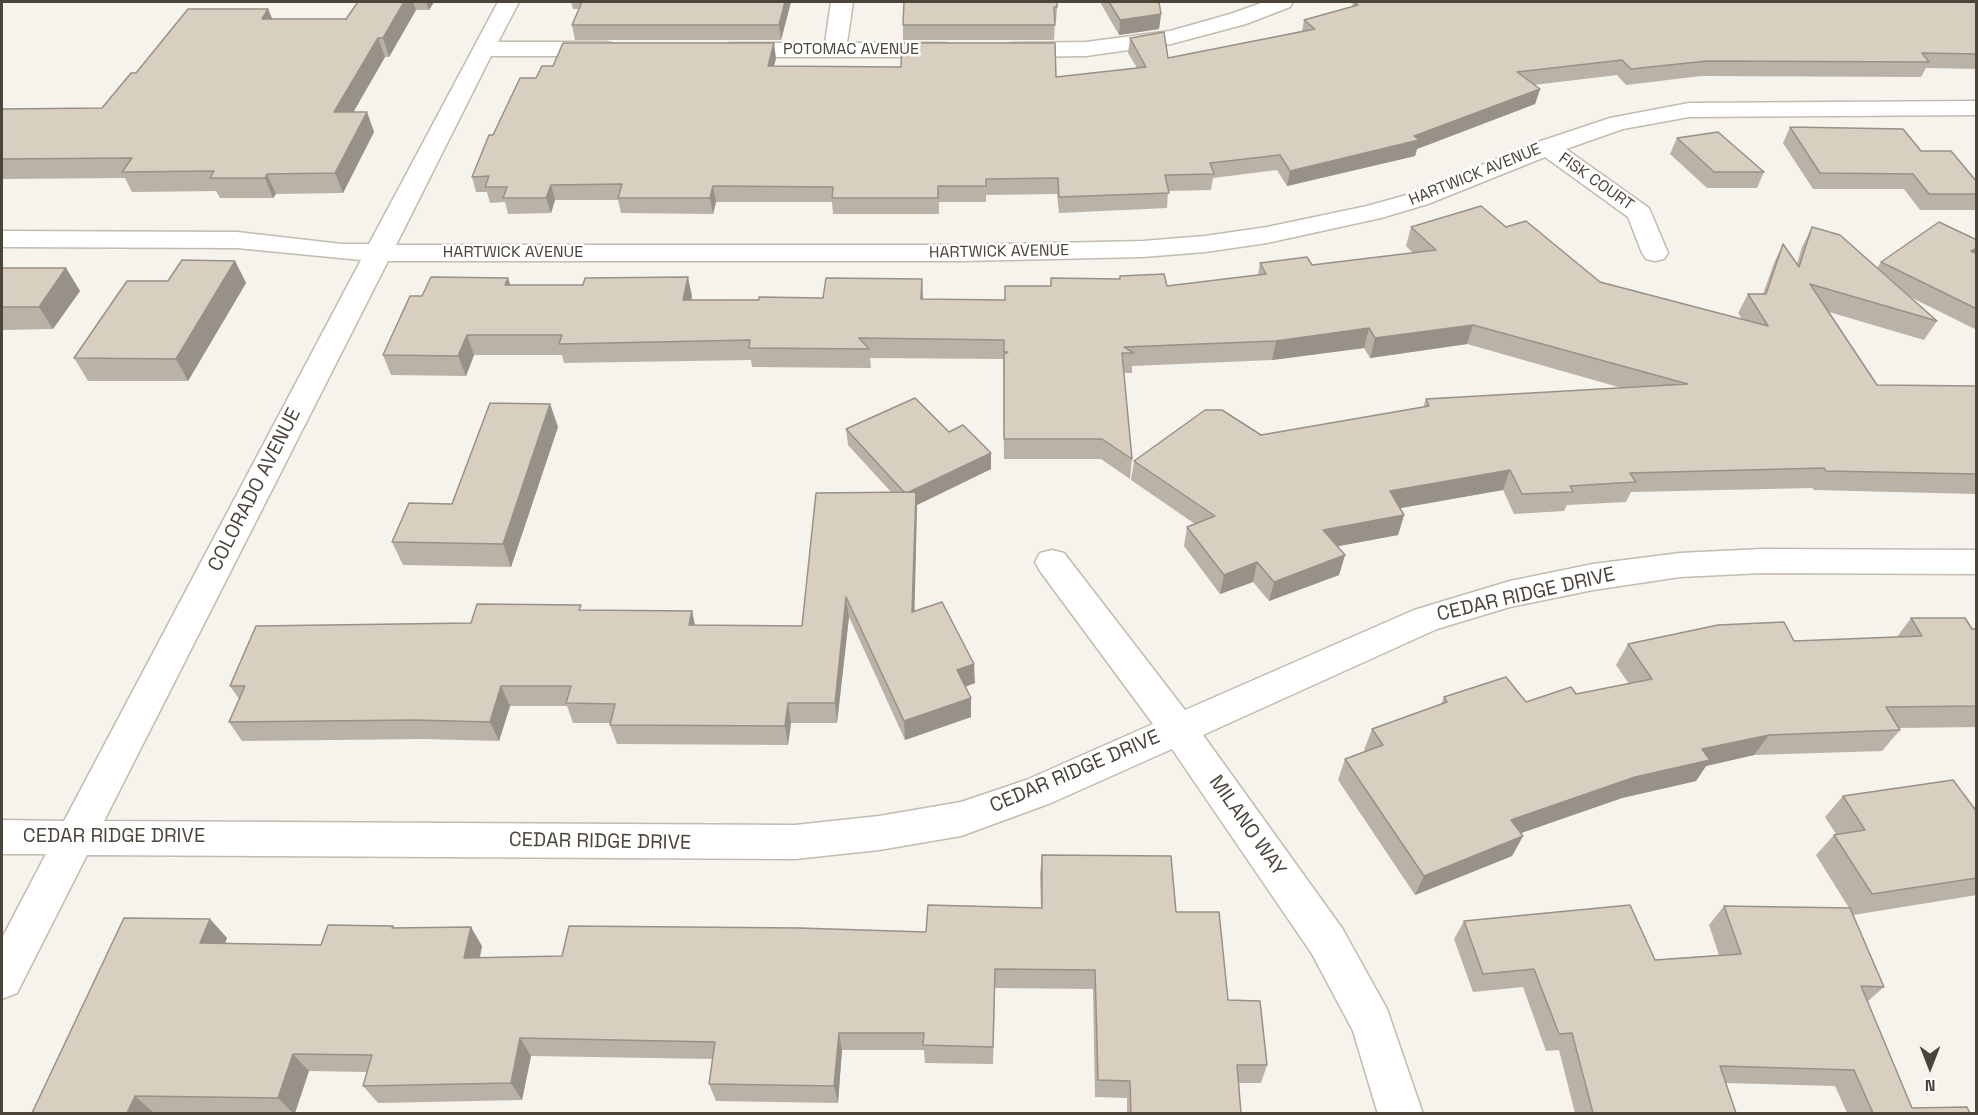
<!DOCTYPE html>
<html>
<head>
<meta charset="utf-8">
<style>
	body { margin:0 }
	#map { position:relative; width:1978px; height:1115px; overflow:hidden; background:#f6f3ec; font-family:"Space Grotesk",sans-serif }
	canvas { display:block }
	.frame { position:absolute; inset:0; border:3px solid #4b4439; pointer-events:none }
	.north { position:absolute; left:1900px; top:1037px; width:60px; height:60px; -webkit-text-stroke:4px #fff; paint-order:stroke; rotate:180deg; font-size:16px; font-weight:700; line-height:24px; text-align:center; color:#4b4439 }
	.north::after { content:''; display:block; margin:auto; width:21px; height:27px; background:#4b4439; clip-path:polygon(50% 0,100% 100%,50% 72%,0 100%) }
</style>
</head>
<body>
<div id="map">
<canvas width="1978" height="1115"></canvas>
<div class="frame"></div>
<div class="north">N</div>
</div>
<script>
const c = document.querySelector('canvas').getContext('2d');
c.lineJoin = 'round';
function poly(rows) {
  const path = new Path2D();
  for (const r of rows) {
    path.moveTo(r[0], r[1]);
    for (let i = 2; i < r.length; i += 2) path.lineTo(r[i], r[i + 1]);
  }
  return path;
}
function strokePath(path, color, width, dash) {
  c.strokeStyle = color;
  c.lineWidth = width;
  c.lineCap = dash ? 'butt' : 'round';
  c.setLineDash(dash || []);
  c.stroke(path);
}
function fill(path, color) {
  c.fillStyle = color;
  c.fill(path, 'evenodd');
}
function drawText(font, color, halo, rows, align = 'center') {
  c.font = font + ' "Space Grotesk",sans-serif';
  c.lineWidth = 5;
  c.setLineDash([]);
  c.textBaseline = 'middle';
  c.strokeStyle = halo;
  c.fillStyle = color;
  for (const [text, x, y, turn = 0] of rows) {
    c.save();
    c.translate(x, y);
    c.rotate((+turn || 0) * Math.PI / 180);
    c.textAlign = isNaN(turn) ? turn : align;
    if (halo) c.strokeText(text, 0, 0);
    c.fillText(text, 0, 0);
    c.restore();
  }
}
const street = poly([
	[498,2,519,2,498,42,606,42,614,44,617,49,614,54,606,56,491,56,396,245,963,245,1143,241,1205,236,1267,227,1367,206,1410,194,1538,142,1610,118,1689,103,1976,101,1976,115,1689,117,1623,129,1566,149,1649,208,1668,253,1664,259,1655,261,1646,259,1642,253,1628,217,1545,157,1428,204,1381,218,1267,243,1205,252,1143,257,963,261,388,261,104,821,795,825,879,816,961,802,1026,780,1153,724,1040,571,1035,562,1040,553,1052,550,1064,553,1185,710,1414,610,1510,581,1593,564,1680,553,1762,549,1976,550,1976,574,1762,573,1680,577,1593,590,1510,607,1437,629,1203,735,1342,928,1387,1009,1423,1114,1378,1114,1353,1031,1312,954,1172,749,1051,803,961,836,879,850,795,859,87,855,17,993,2,999,2,938,46,854,2,854,2,820,64,821,361,260,237,248,2,247,2,231,237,232,342,244,369,244,498,2],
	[831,2,853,2,847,43,945,43,953,45,956,50,953,55,945,57,730,57,722,55,719,50,722,45,730,43,825,43,831,2],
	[1264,2,1293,2,1290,7,1246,24,1171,44,1086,56,1012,57,1004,55,1001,50,1004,45,1012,43,1086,42,1170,31,1230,14,1264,2]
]);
strokePath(street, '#c2bbae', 3);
fill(street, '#fff');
fill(poly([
	[358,2,434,2,429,10,416,10,389,57,385,57,353,112,367,112,374,132,343,193,276,194,273,198,220,198,216,191,132,192,125,178,2,179,2,109,102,108,136,73,268,9,272,19,346,19],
	[571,2,791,2,781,40,575,40,572,25,579,9,573,9],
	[1100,2,1159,2,1161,14,1159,29,1119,35],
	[1353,2,1977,2,1977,69,1926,68,1921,77,1701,76,1626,85,1617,75,1534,85,1540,89,1535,104,1417,149,1415,156,1287,186,1277,170,1213,178,1211,190,1168,191,1167,208,1059,213,1057,194,986,195,986,202,939,202,939,214,833,214,832,202,716,202,713,214,621,213,618,200,555,200,551,213,508,214,505,202,490,203,487,192,476,192,472,177,493,135,536,78,553,66,776,58,774,66,1056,77,1137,68,1128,53,1130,38,1168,58,1302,31,1304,20,1352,7],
	[1057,7,1056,22,1055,22,1054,40,903,40,903,25],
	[1790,127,1921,151,1977,182,1977,210,1920,210,1904,189,1813,189,1783,143],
	[1677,138,1764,172,1757,188,1707,188,1670,154],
	[1411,227,1506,227,1600,282,1742,319,1738,313,1748,294,1763,294,1774,263,1783,244,1797,264,1802,247,1812,227,1877,268,1881,262,1977,240,1977,330,1908,296,1937,321,1924,340,1829,312,1877,385,1977,386,1977,494,1814,490,1812,488,1631,492,1626,502,1567,505,1564,511,1514,514,1503,490,1400,508,1404,515,1398,535,1337,546,1345,555,1339,575,1269,601,1253,582,1220,594,1184,546,1187,527,1195,524,1131,480,1134,461,1261,435,1423,407,1426,399,1622,388,1467,344,1370,358,1364,348,1272,360,1132,366,1132,373,1124,373,1132,459,1130,479,1101,459,1004,459,1003,359,870,358,871,368,752,367,751,360,564,363,562,355,474,355,466,376,391,375,383,355,422,296,508,278,510,285,692,296,691,300,923,299,1005,300,1050,286,1051,278,1120,279,1120,276,1167,286,1258,275,1260,263,1312,265,1413,253,1406,246],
	[235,261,246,283,188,381,88,381,74,358,168,281],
	[2,268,66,268,80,291,53,329,2,330],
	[550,404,558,427,511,567,403,565,392,542,452,504],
	[846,429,949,432,991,453,991,469,917,505,914,611,975,683,965,687,971,698,971,717,905,740,849,617,837,723,791,723,788,745,617,744,610,725,611,723,573,723,567,706,510,706,499,741,424,739,242,741,229,722,239,699,230,686,471,623,582,610,692,611,695,625,802,626,891,492,848,445],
	[1911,618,1972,629,1977,629,1977,727,1898,728,1900,730,1882,751,1754,755,1706,766,1696,781,1622,798,1521,833,1523,836,1512,856,1415,895,1338,780,1345,759,1366,752,1364,750,1372,729,1441,704,1444,697,1526,702,1576,694,1629,684,1616,665,1628,644,1794,641,1897,637],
	[1843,796,1977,812,1977,895,1853,915,1851,911,1884,987,1867,1002,1912,1108,1970,1113,1847,1113,1835,1086,1726,1083,1736,1113,1575,1113,1559,1050,1546,1051,1523,987,1473,992,1454,939,1464,921,1655,960,1719,955,1709,925,1724,906,1849,908,1816,855,1834,835,1836,834,1825,817],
	[1042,855,1176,912,1267,1065,1261,1083,1239,1083,1241,1113,1127,1113,1127,1098,1095,1097,1093,989,995,988,993,1064,925,1063,924,1050,842,1050,838,1103,716,1101,709,1084,713,1059,531,1056,522,1100,378,1103,363,1086,367,1072,309,1071,295,1113,32,1113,210,919,227,938,225,944,321,945,393,926,394,928,482,946,480,958,562,956,926,932,1041,908,1040,875]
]), '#bab2a6');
fill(poly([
	[404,2,413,2,416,10,389,57,383,38],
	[426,2,434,2,429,10],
	[785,2,791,2,781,40,779,25],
	[268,9,276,28,262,19],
	[1161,14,1159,29,1119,35,1120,20],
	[378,38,385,57,342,132,334,112],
	[774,43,776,58,770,81,768,66],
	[1540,89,1535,104,1417,149,1415,156,1287,186,1290,171,1414,136],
	[367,112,374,132,343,193,335,173],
	[267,174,276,194,273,198,265,178],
	[551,185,555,200,551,213,546,198],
	[713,186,716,202,713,214,710,198],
	[1977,248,1977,254,1971,251],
	[235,261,246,283,188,381,176,359],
	[66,268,80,291,53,329,39,307],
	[688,277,692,296,687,320,683,300],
	[508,278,514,297,505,285],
	[922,279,923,298,922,319,921,299],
	[1473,325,1467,344,1370,358,1375,338],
	[1369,328,1364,348,1272,360,1276,341],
	[467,335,474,355,466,376,458,356],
	[550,404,558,427,511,567,503,544],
	[991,453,991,469,917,505,914,631,906,494],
	[1510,470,1503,490,1384,511,1390,491],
	[1404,515,1398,535,1318,550,1323,530],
	[1345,555,1339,575,1269,601,1274,582],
	[1257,562,1253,582,1220,594,1224,575],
	[846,597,849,617,837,723,835,703],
	[692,611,696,631,689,625],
	[974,664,975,683,958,689,957,670],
	[501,686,510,706,499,741,490,722],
	[971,698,971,717,905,740,904,721],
	[788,703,791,723,788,745,785,726],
	[1769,735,1754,755,1706,766,1696,781,1622,798,1501,840,1511,820,1635,777,1702,749],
	[1523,836,1512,856,1415,895,1424,876],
	[210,919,227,938,217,962,200,943],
	[471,927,482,946,475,977,464,958],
	[839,1033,842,1050,838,1103,834,1086],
	[520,1038,531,1056,522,1100,511,1083],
	[293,1054,309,1071,295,1113,293,1113,278,1098],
	[135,1096,154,1113,127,1113]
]), '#979187');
const building = poly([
	[358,2,404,2,383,38,378,38,334,112,367,112,335,173,267,174,265,178,210,178,214,171,122,172,132,158,2,159,2,109,102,108,131,73,136,73,188,9,268,9,262,19,346,19,358,2],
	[582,2,785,2,779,25,572,25,582,2],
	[904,2,1057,2,1057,7,1054,7,1055,25,903,25,904,2],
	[1109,2,1159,2,1161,14,1120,20,1109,2],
	[1353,2,1977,2,1977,54,1922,53,1929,62,1707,61,1631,69,1622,60,1517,72,1540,89,1414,136,1419,140,1290,171,1280,155,1210,163,1214,174,1165,175,1169,193,1059,197,1058,178,986,179,986,186,938,186,938,198,832,198,833,187,713,186,710,198,618,198,622,184,551,185,546,198,503,198,507,187,485,187,489,176,472,177,489,135,493,135,520,78,536,78,542,66,553,66,563,43,774,43,768,66,901,67,902,43,1055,43,1056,77,1146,67,1130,38,1164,32,1168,58,1315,29,1304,20,1358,5,1353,2],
	[1790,127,1903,129,1921,151,1951,151,1977,182,1977,194,1929,194,1913,174,1820,173,1790,127],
	[1718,132,1764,172,1714,172,1677,138,1718,132],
	[1481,206,1506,227,1526,221,1600,282,1768,326,1748,294,1766,294,1783,244,1799,267,1812,227,1840,235,1937,321,1810,284,1877,385,1977,386,1977,474,1826,471,1824,468,1630,473,1636,482,1570,486,1573,492,1522,494,1510,470,1390,491,1404,515,1323,530,1345,555,1274,582,1257,562,1224,575,1187,527,1215,516,1134,461,1205,410,1222,410,1261,435,1429,406,1426,399,1688,384,1473,325,1375,338,1369,328,1276,341,1124,347,1134,353,1122,353,1132,459,1102,439,1004,439,1004,354,1008,352,1004,352,1004,340,859,338,869,349,749,348,750,340,559,344,562,335,467,335,458,356,383,355,410,296,422,296,431,277,508,278,505,285,583,285,585,278,688,277,683,300,759,300,759,297,823,298,826,278,922,279,921,299,1005,300,1005,286,1051,286,1051,278,1120,279,1120,276,1164,274,1167,286,1266,274,1260,263,1307,257,1312,265,1436,250,1411,227,1481,206],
	[1939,222,1977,240,1977,248,1971,251,1977,254,1977,309,1881,262,1939,222],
	[182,260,235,261,176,359,74,358,127,281,168,281,182,260],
	[2,268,66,268,39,307,2,307,2,268],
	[915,398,949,432,963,425,991,453,909,492,904,492,846,429,915,398],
	[490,403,550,404,503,544,392,542,409,503,452,504,490,403],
	[916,492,912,612,942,602,974,664,957,670,971,698,904,721,846,597,835,703,788,703,785,726,610,725,615,704,566,703,571,686,501,686,490,722,414,720,229,722,245,686,230,686,256,626,471,623,477,604,581,605,579,610,692,611,689,625,802,626,816,493,916,492],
	[1911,618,1965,618,1972,629,1977,629,1977,706,1886,707,1900,730,1769,735,1702,749,1710,760,1635,777,1511,820,1523,836,1424,876,1345,759,1383,745,1372,729,1447,702,1444,697,1506,677,1526,702,1571,687,1576,694,1652,679,1628,644,1718,625,1784,622,1794,641,1922,636,1911,618],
	[1953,780,1977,812,1977,878,1872,894,1834,835,1865,830,1843,796,1953,780],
	[1042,855,1171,856,1176,912,1219,912,1228,1000,1260,1001,1267,1065,1237,1065,1241,1113,1131,1113,1130,1081,1098,1080,1095,970,995,969,993,1047,923,1045,924,1033,839,1033,834,1086,709,1084,715,1042,520,1038,511,1083,363,1086,372,1055,293,1054,278,1098,135,1096,127,1113,32,1113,124,918,210,919,200,943,321,945,328,925,393,926,392,928,471,927,464,958,562,956,569,926,799,928,926,932,928,905,1042,908,1042,855],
	[1630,905,1655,960,1741,954,1724,906,1850,908,1884,987,1861,986,1912,1108,1967,1107,1970,1113,1873,1113,1854,1070,1720,1066,1736,1113,1593,1113,1572,1033,1559,1034,1534,969,1483,974,1464,921,1630,905]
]);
fill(building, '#d8cfc1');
strokePath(building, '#979187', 1.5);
drawText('16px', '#4b4439', '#fff', [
	["POTOMAC AVENUE",851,50],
	["HARTWICK AVENUE",1475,175,-22],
	["FISK COURT",1596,182,35],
	["HARTWICK AVENUE",999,252,-1],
	["HARTWICK AVENUE",513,253]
]);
drawText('20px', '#4b4439', '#fff', [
	["COLORADO AVENUE",255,490,-63],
	["CEDAR RIDGE DRIVE",1526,595,-13],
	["CEDAR RIDGE DRIVE",1075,772,-23],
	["MILANO WAY",1247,826,55],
	["CEDAR RIDGE DRIVE",114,837],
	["CEDAR RIDGE DRIVE",600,842,1]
]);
</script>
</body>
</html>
